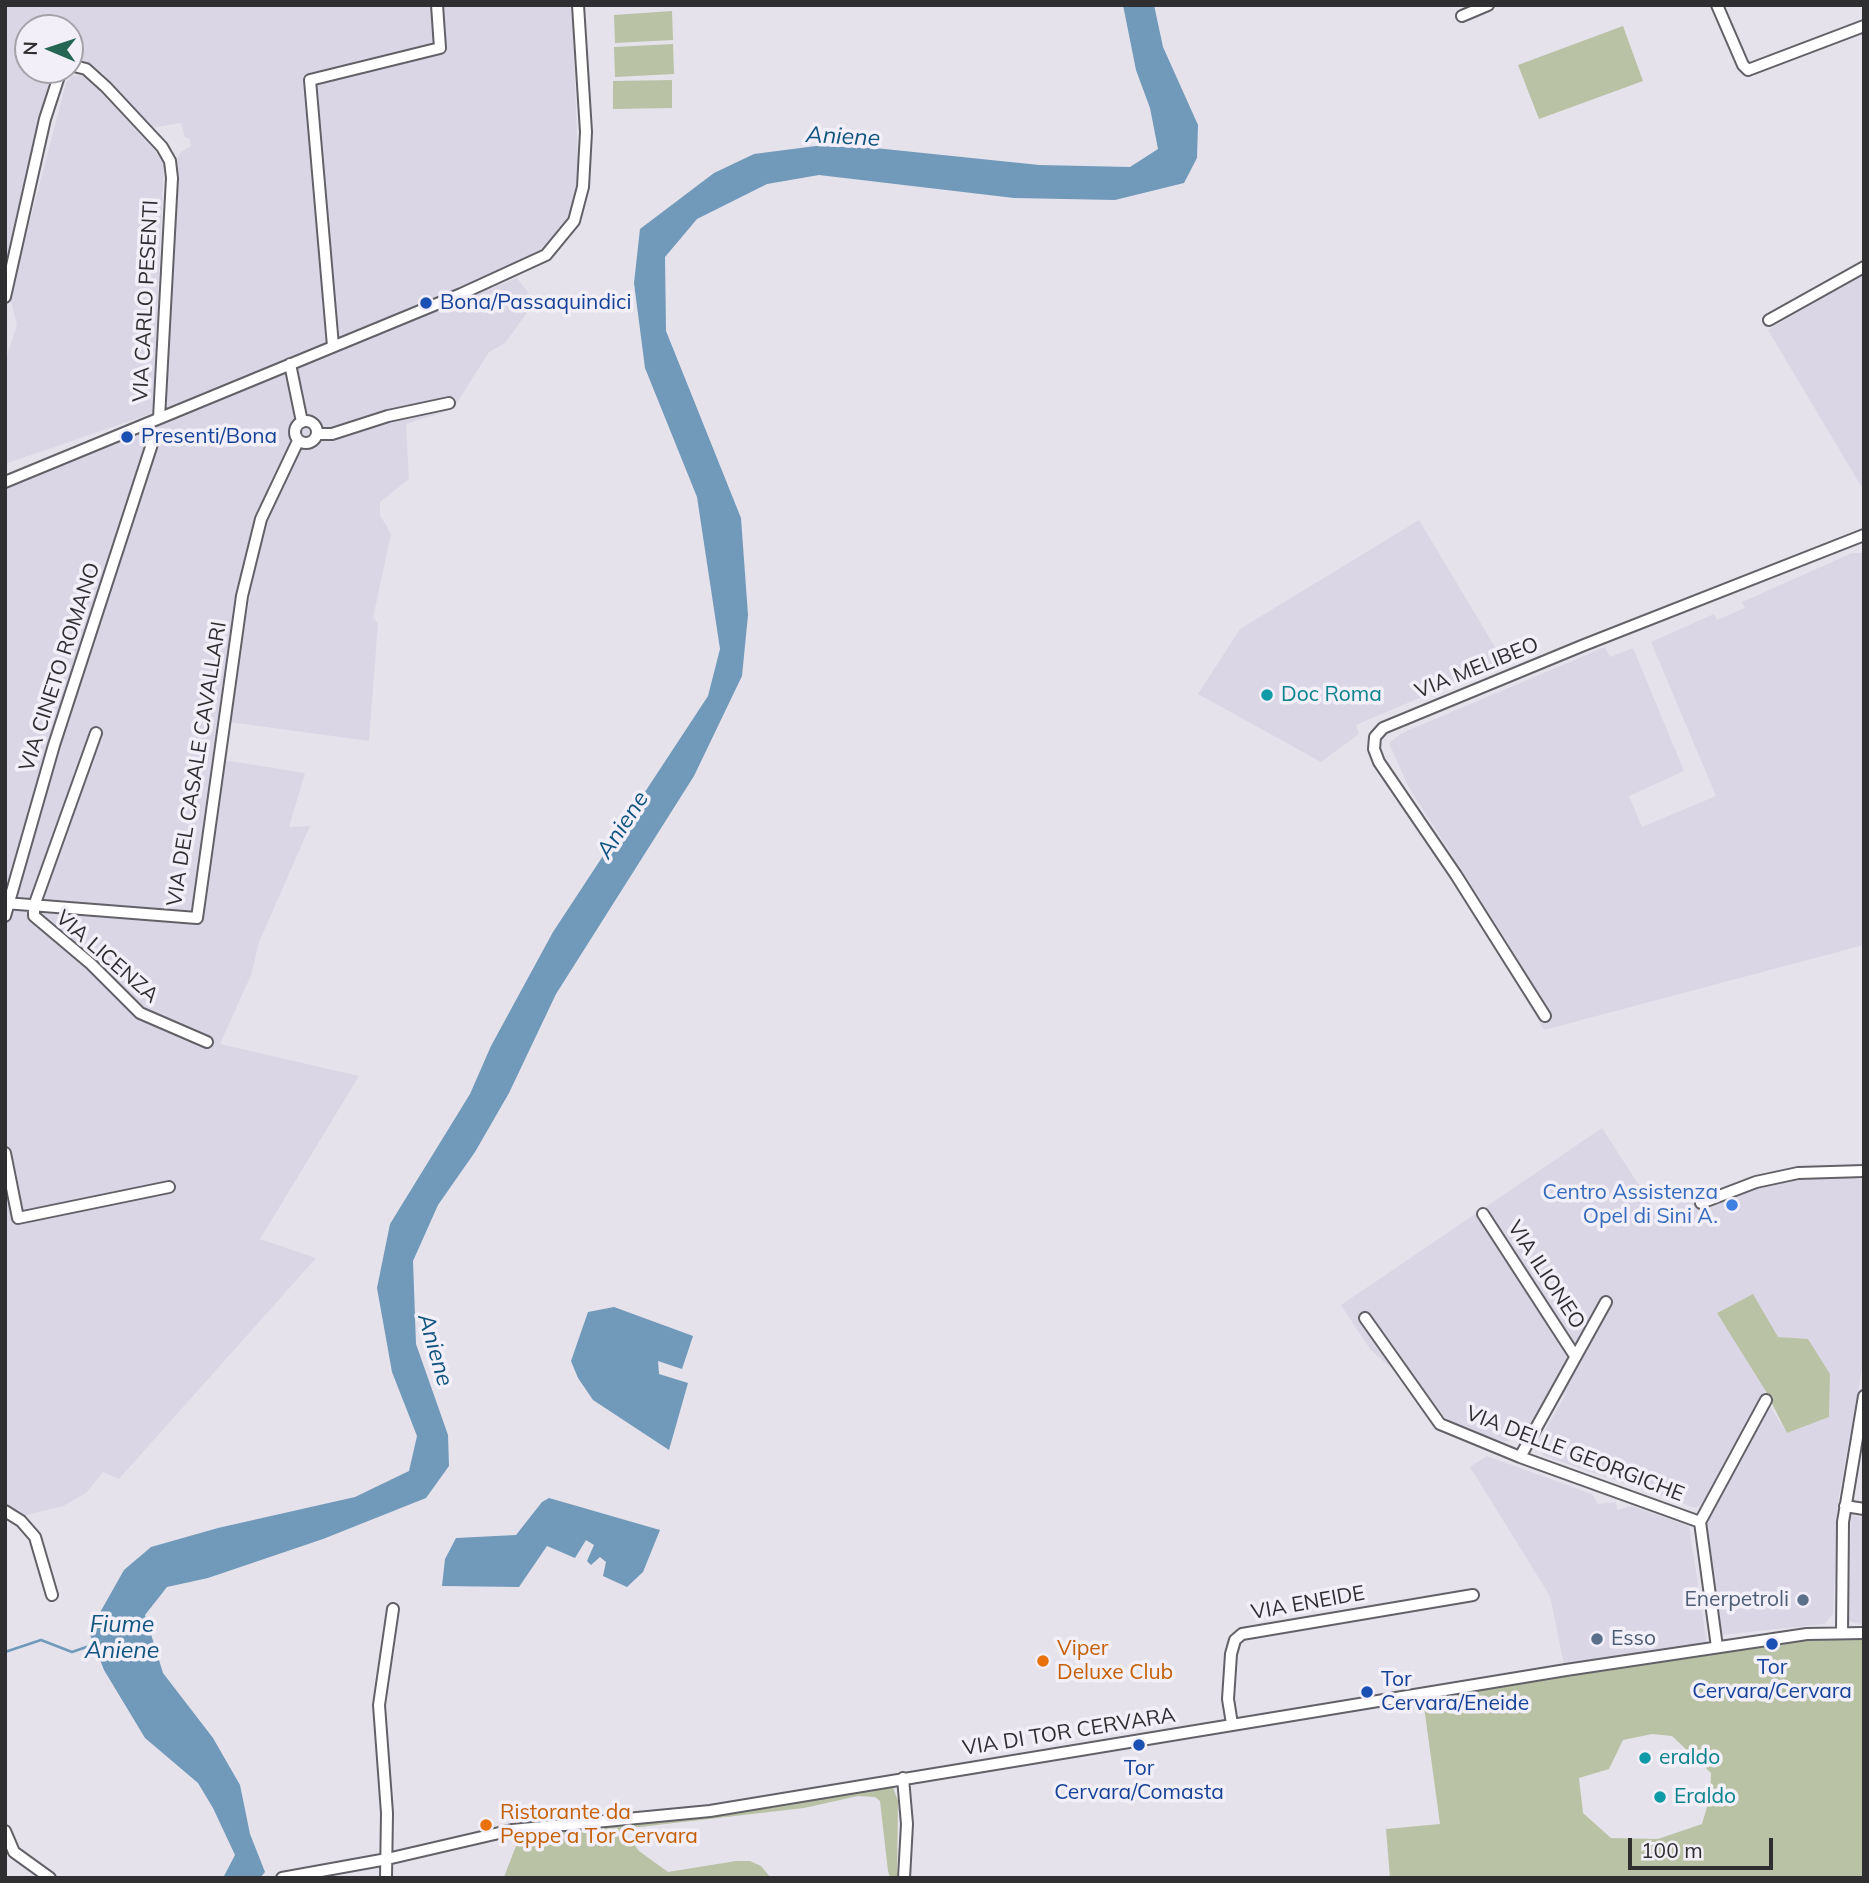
<!DOCTYPE html>
<html>
<head>
<meta charset="utf-8">
<style>
	body { margin:0 }
	#map { position:relative; width:1869px; height:1883px; overflow:hidden; background:#e5e2eb; font-family:Mulish,sans-serif }
	canvas { display:block }
	.frame { position:absolute; inset:0; border:7px solid #2f2e31; pointer-events:none }
	.north { position:absolute; left:14px; top:14px; width:70px; height:70px; box-sizing:border-box; background:#f2eff8; border:2px solid #a4a2a8; border-radius:50%; rotate:272deg; font-size:19px; font-weight:700; line-height:28px; text-align:center; color:#2f2e31 }
	.north::after { content:''; display:block; margin:auto; width:24px; height:32px; background:#246554; clip-path:polygon(50% 0,100% 100%,50% 72%,0 100%) }
	.scale { position:absolute; left:1628px; top:1838px; width:145px; height:32px; box-sizing:border-box; border:4px solid #2f2e31; border-top:0; padding-left:9px; font-size:21px; line-height:24px; white-space:nowrap; color:#2f2e31; -webkit-text-stroke:5px #f2eff8; paint-order:stroke }
</style>
</head>
<body>
<div id="map">
<canvas width="1869" height="1883"></canvas>
<div class="frame"></div>
<div class="north">N</div>
<div class="scale">100 m</div>
</div>
<script>
const c = document.querySelector('canvas').getContext('2d');
c.lineJoin = 'round';
function fill(path, color) {
  c.fillStyle = color;
  c.fill(path, 'evenodd');
}
function poly(rows) {
  const path = new Path2D();
  for (const r of rows) {
    if (r.length === 3) {
      path.moveTo(r[0] + r[2], r[1]);
      path.arc(r[0], r[1], r[2], 0, 2 * Math.PI);
      continue;
    }
    path.moveTo(r[0], r[1]);
    for (let i = 2; i < r.length; i += 2) path.lineTo(r[i], r[i + 1]);
  }
  return path;
}
function strokePath(path, color, width, dash) {
  c.strokeStyle = color;
  c.lineWidth = width;
  c.lineCap = dash ? 'butt' : 'round';
  c.setLineDash(dash || []);
  c.stroke(path);
}
function drawText(font, color, halo, rows, align = 'center') {
  c.font = font + ' Mulish,sans-serif';
  c.lineWidth = 7;
  c.setLineDash([]);
  c.textBaseline = 'middle';
  c.strokeStyle = halo;
  c.fillStyle = color;
  for (const [text, x, y, turn = 0] of rows) {
    c.save();
    c.translate(x, y);
    c.rotate((+turn || 0) * Math.PI / 180);
    c.textAlign = isNaN(turn) ? turn : align;
    if (halo) c.strokeText(text, 0, 0);
    c.fillText(text, 0, 0);
    c.restore();
  }
}
fill(poly([
	[5,5,572,5,578,163,576,198,568,221,551,243,530,260,164,411,178,176,176,160,181,152,191,146,190,139,185,137,181,123,149,128,103,73,70,57,70,28,28,28,28,70,52,70,5,278],
	[86,75,164,161,153,413,5,464,5,361,17,325,10,297,66,83,72,76],
	[1864,273,1864,491,1768,330],
	[517,278,535,302,505,343,489,352,453,409,406,424,409,479,380,502,380,515,391,534,373,618,378,623,369,741,229,722,260,537,299,448,291,438,289,453,253,525,239,584,192,914,5,898,5,487,282,372],
	[1419,520,1504,662,1356,725,1359,734,1321,762,1198,694,1240,629],
	[1852,553,1864,553,1864,945,1544,1030,1507,967,1518,959,1408,786,1389,743,1402,733,1605,647,1610,657,1633,648,1684,771,1629,796,1642,827,1716,796,1651,642,1714,614,1717,620,1745,608,1742,602],
	[223,760,305,773,289,827,310,826,259,942,251,975,220,1044,359,1076,260,1239,316,1258,119,1479,103,1472,86,1493,63,1506,22,1516,5,1509,5,909,202,924],
	[1602,1128,1659,1216,1692,1195,1701,1211,1759,1186,1809,1177,1840,1175,1864,1180,1864,1358,1838,1501,1833,1614,1825,1624,1720,1635,1707,1522,1770,1406,1787,1433,1829,1417,1830,1374,1808,1340,1778,1337,1753,1294,1717,1313,1765,1390,1703,1503,1696,1508,1544,1456,1536,1446,1567,1392,1523,1435,1505,1442,1455,1426,1370,1349,1341,1305],
	[1487,1456,1592,1494,1598,1504,1616,1502,1617,1510,1632,1506,1689,1526,1707,1643,1564,1665,1550,1596,1470,1467],
	[1851,1515,1864,1518,1864,1625,1848,1621]
]), '#dbd6e6');
fill(poly([
	[672,11,673,40,615,43,614,15],
	[1623,26,1643,81,1539,119,1518,65],
	[673,44,674,74,615,77,614,47],
	[672,80,672,108,613,109,613,81],
	[1753,1294,1778,1337,1808,1339,1830,1374,1829,1417,1787,1433,1765,1390,1717,1313],
	[1864,1638,1864,1878,1390,1878,1386,1829,1440,1824,1423,1699,1779,1642],
	[1652,1734,1672,1736,1711,1773,1710,1797,1702,1824,1658,1839,1611,1838,1583,1813,1579,1778,1609,1769,1623,1740],
	[892,1785,898,1801,897,1878,890,1878,888,1871,880,1801,875,1797,858,1796,804,1808,631,1828,627,1835,639,1851,668,1872,736,1861,750,1861,761,1866,771,1878,504,1877,516,1846,515,1833]
]), '#b9c2a4');
fill(poly([
	[1123,5,1154,5,1163,47,1198,125,1197,158,1184,183,1115,200,1014,198,819,175,767,184,697,219,665,257,666,331,741,518,748,615,742,676,694,776,556,994,509,1093,475,1152,438,1205,413,1261,416,1344,448,1435,449,1466,426,1498,323,1539,208,1578,167,1587,145,1615,163,1673,213,1738,240,1785,250,1834,265,1872,260,1878,223,1878,235,1855,213,1808,198,1783,145,1738,104,1670,89,1632,124,1570,151,1547,218,1528,355,1497,409,1471,417,1436,392,1372,377,1288,390,1224,470,1094,491,1046,553,932,708,696,720,649,697,497,645,368,634,283,640,229,714,173,754,154,816,146,875,148,1039,165,1130,167,1158,149,1150,108,1136,70],
	[614,1307,693,1336,682,1369,658,1361,659,1374,688,1383,669,1450,593,1400,578,1378,571,1361,588,1312],
	[549,1498,660,1530,643,1572,627,1587,603,1576,606,1562,600,1557,591,1565,587,1561,594,1545,586,1540,575,1558,547,1546,519,1587,442,1586,445,1559,456,1538,516,1535,542,1502]
]), '#7099ba');
strokePath(poly([
	[5,1652,41,1640,72,1652,95,1644]
]), '#7099ba', 2.5);
const minor = poly([
	[1717,5,1743,65,1748,70,1864,26],
	[1462,16,1488,5],
	[70,65,86,69,106,87,162,147,170,161,172,178,159,418],
	[5,297,45,119,61,70],
	[1769,320,1864,267],
	[333,346,310,80,440,48,437,5],
	[290,364,302,422],
	[306,432,11],
	[318,434,332,434,388,416,449,403],
	[5,482,461,294,546,255,574,221,583,187,586,132,578,5],
	[96,733,34,906,34,916,91,964,140,1013,207,1042],
	[5,903,197,918,242,596,261,519,298,441],
	[5,916,54,745,152,444],
	[1545,1016,1456,875,1379,762,1374,749,1375,737,1383,728,1584,645,1864,535],
	[5,1153,18,1218,169,1187],
	[1701,1203,1756,1182,1798,1173,1864,1171],
	[1483,1214,1575,1356],
	[1365,1318,1440,1424,1520,1457,1700,1522],
	[1520,1457,1606,1302],
	[1845,1506,1864,1509],
	[5,1511,21,1521,35,1537,52,1595],
	[1842,1632,1843,1522,1864,1396],
	[1717,1647,1700,1522,1766,1400],
	[1232,1724,1228,1699,1231,1654,1235,1640,1242,1634,1473,1595],
	[903,1778,907,1824,904,1878],
	[5,1831,14,1852,50,1878],
	[282,1878,387,1859,512,1830,710,1811,1566,1670,1807,1634,1864,1633],
	[386,1878,387,1813,379,1705,393,1609]
]);
strokePath(minor, '#636168', 14);
strokePath(minor, '#fff', 10);
for (const [x, y, r, color] of [
	[426,303,7,"#1a4fb4"],
	[127,437,7,"#1a4fb4"],
	[1267,695,7,"#0f9aa8"],
	[1732,1205,7,"#3f7fe0"],
	[1803,1600,7,"#5c6f8a"],
	[1597,1639,7,"#5c6f8a"],
	[1772,1644,7,"#1a4fb4"],
	[1043,1661,7,"#e8710a"],
	[1367,1692,7,"#1a4fb4"],
	[1139,1745,7,"#1a4fb4"],
	[1645,1758,7,"#0f9aa8"],
	[1660,1797,7,"#0f9aa8"],
	[486,1825,7,"#e8710a"]
]) {
  const dot = new Path2D();
  dot.arc(x, y, r, 0, 2 * Math.PI);
  c.fillStyle = color;
  c.fill(dot);
  strokePath(dot, '#f2eff8', 2.5);
}
drawText('21px', '#2f2e31', '#f2eff8', [
	["VIA CARLO PESENTI",146,301,-87],
	["VIA CINETO ROMANO",60,667,-72],
	["VIA MELIBEO",1477,668,-22],
	["VIA DEL CASALE CAVALLARI",197,764,-81],
	["VIA LICENZA",107,957,41],
	["VIA ILIONEO",1546,1275,57],
	["VIA DELLE GEORGICHE",1575,1454,21],
	["VIA ENEIDE",1308,1603,-10],
	["VIA DI TOR CERVARA",1069,1732,-9]
]);
drawText('21px', '#164399', '#f2eff8', [
	["Bona/Passaquindici",440,303],
	["Presenti/Bona",141,437],
	["Tor",1772,1668,"center"],
	["Cervara/Cervara",1772,1692,"center"],
	["Tor",1381,1680],
	["Cervara/Eneide",1381,1704],
	["Tor",1139,1769,"center"],
	["Cervara/Comasta",1139,1793,"center"]
], 'left');
drawText('21px', '#0d838f', '#f2eff8', [
	["Doc Roma",1281,695],
	["eraldo",1659,1758],
	["Eraldo",1674,1797]
], 'left');
drawText('21px', '#366cbe', '#f2eff8', [
	["Centro Assistenza",1718,1193],
	["Opel di Sini A.",1718,1217]
], 'right');
drawText('21px', '#4e5e75', '#f2eff8', [
	["Enerpetroli",1789,1600],
	["Esso",1611,1639,"left"]
], 'right');
drawText('21px', '#c56008', '#f2eff8', [
	["Viper",1057,1649],
	["Deluxe Club",1057,1673],
	["Ristorante da",500,1813],
	["Peppe a Tor Cervara",500,1837]
], 'left');
drawText('italic 23px', '#105581', '#f2eff8', [
	["Aniene",843,137,3],
	["Aniene",623,825,-57],
	["Aniene",435,1350,74],
	["Fiume",122,1625],
	["Aniene",122,1651]
]);
</script>
</body>
</html>
